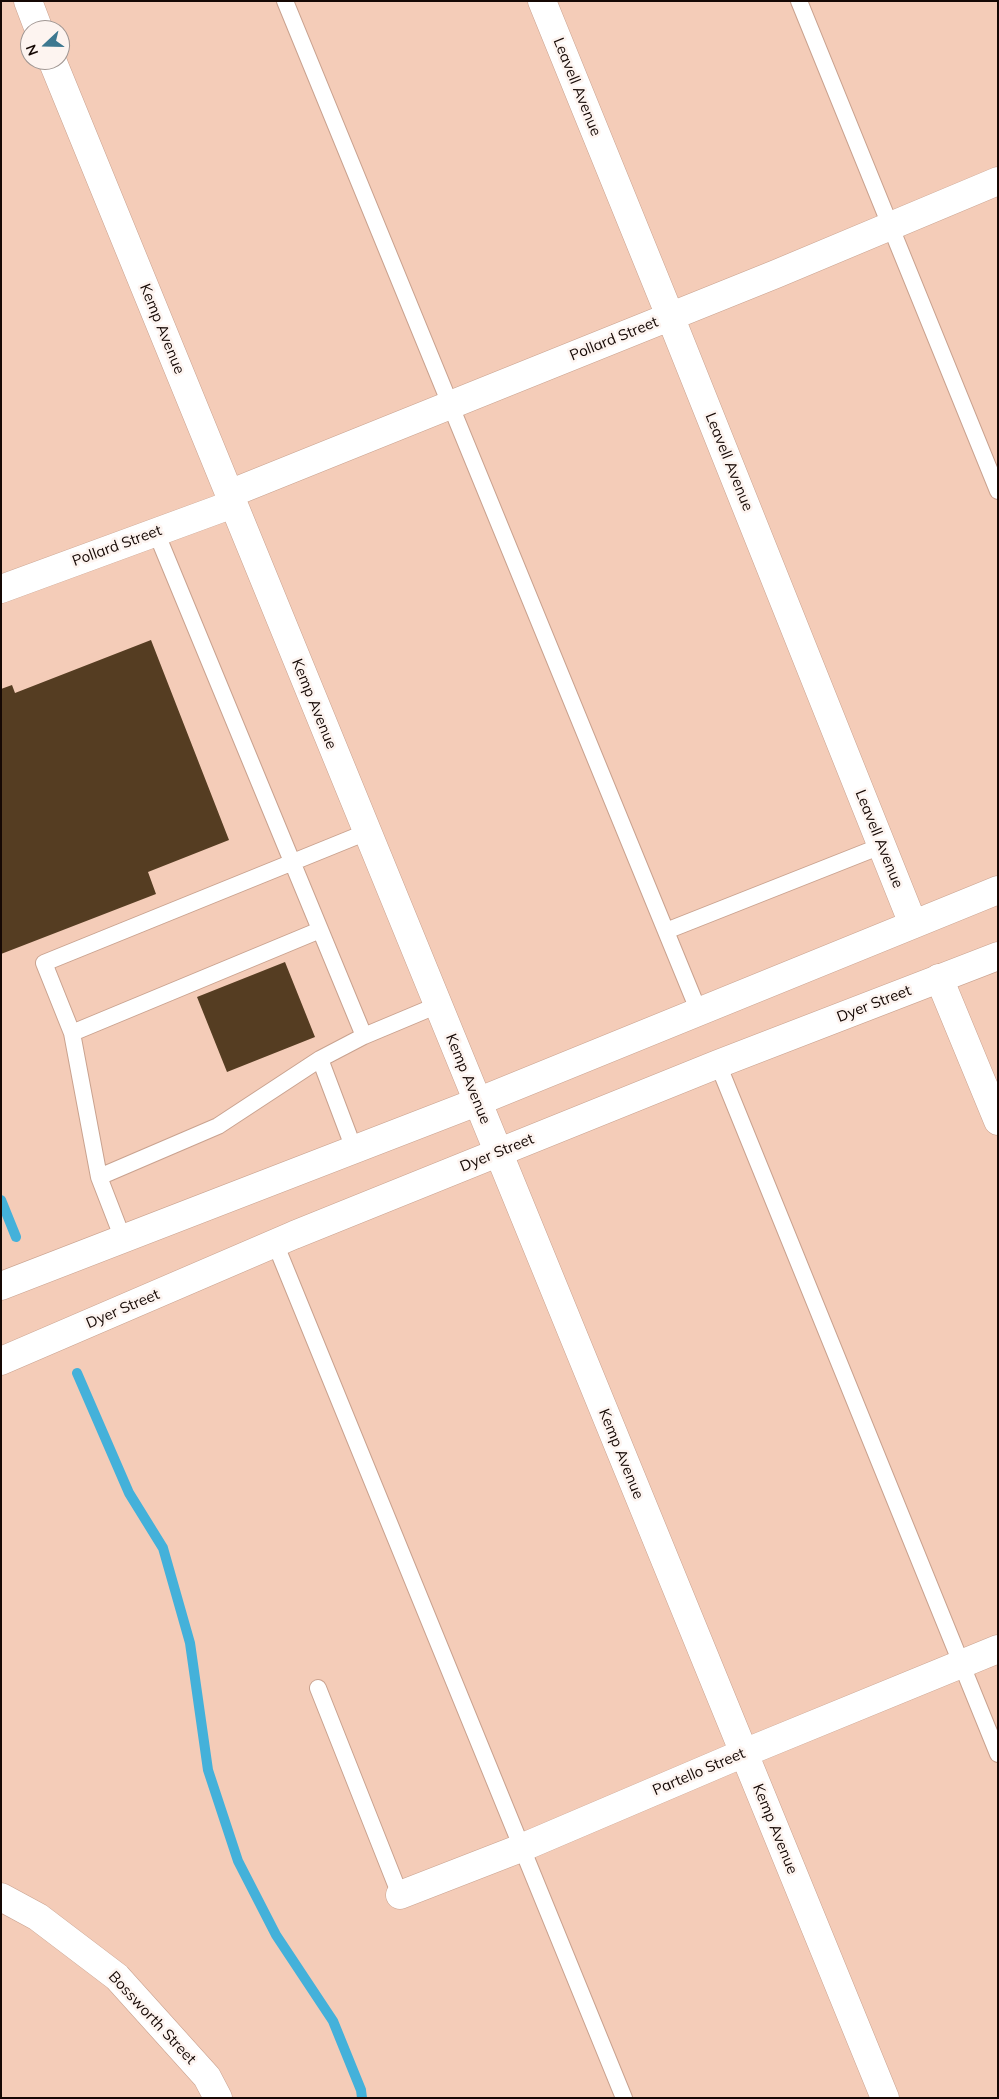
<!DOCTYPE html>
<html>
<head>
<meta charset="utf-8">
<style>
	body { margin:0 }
	#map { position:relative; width:999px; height:2099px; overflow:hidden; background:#f4ccb8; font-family:Mulish,sans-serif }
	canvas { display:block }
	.frame { position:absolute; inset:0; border:2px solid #150804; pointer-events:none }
	.north { position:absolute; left:20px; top:20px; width:50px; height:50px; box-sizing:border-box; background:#fdf4f0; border:1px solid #a09692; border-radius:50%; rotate:249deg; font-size:14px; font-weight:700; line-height:20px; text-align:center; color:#150804 }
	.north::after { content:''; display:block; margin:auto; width:18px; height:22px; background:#3d7890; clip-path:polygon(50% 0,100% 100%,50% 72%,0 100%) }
</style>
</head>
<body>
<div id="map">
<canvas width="999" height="2099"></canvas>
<div class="frame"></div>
<div class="north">N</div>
</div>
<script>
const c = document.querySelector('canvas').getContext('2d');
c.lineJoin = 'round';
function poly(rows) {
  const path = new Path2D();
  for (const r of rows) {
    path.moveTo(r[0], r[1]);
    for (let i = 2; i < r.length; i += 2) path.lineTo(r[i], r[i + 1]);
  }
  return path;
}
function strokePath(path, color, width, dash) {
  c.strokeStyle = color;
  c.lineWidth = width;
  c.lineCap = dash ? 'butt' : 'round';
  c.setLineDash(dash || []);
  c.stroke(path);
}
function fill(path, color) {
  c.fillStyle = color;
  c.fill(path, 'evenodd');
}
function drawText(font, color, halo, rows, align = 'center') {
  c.font = font + ' Mulish,sans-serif';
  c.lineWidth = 5;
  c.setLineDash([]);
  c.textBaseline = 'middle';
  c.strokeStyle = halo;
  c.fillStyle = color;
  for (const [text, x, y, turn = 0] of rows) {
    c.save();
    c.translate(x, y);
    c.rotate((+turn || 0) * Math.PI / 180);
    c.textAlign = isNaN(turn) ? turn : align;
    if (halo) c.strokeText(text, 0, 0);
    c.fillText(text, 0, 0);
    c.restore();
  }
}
strokePath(poly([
	[1,1200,16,1237],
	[77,1373,129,1493,163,1548,190,1643,208,1770,238,1861,276,1935,333,2021,361,2090,362,2098]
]), '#44b1da', 10);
fill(poly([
	[151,640,229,840,148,872,156,894,1,954,1,689,12,685,15,693],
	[285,962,315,1037,227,1072,197,997]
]), '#553d22');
const service = poly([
	[285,1,699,1012],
	[799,1,998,491],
	[156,532,364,1036],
	[320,930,72,1033,44,963,367,832],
	[666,931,881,846],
	[72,1033,99,1177,123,1239],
	[718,1064,998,1754],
	[354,1149,320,1059,364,1036,438,1005],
	[99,1177,218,1126,320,1059],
	[275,1243,624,2098],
	[318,1688,400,1895]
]);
const minor = poly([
	[28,1,39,30],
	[542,1,670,316,913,924],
	[52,60,885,2098],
	[229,494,776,274,998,181],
	[1,589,233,504],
	[939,978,998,1121],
	[400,1895,521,1848,744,1753,998,1649],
	[1,1897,38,1917,117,1977,207,2077,218,2098]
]);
const secondary = poly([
	[1,1286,477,1102,998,890],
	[1,1361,294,1235,718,1064,998,956]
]);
strokePath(service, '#c9a28f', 18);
strokePath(minor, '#c9a28f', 29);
strokePath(secondary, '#c9a28f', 29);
strokePath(service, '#fff', 16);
strokePath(minor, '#fff', 28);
strokePath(secondary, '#fff', 28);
drawText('15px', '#150804', '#fdf4f0', [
	["Leavell Avenue",577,87,68],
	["Kemp Avenue",162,329,68],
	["Pollard Street",614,339,-22],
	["Leavell Avenue",729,462,68],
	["Pollard Street",117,546,-20],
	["Kemp Avenue",314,704,68],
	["Leavell Avenue",879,839,68],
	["Dyer Street",874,1004,-21],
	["Kemp Avenue",468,1079,68],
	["Dyer Street",497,1153,-22],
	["Dyer Street",123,1309,-23],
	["Kemp Avenue",621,1454,68],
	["Partello Street",699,1772,-23],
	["Kemp Avenue",775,1829,68],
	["Bossworth Street",152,2018,47]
]);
</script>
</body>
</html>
